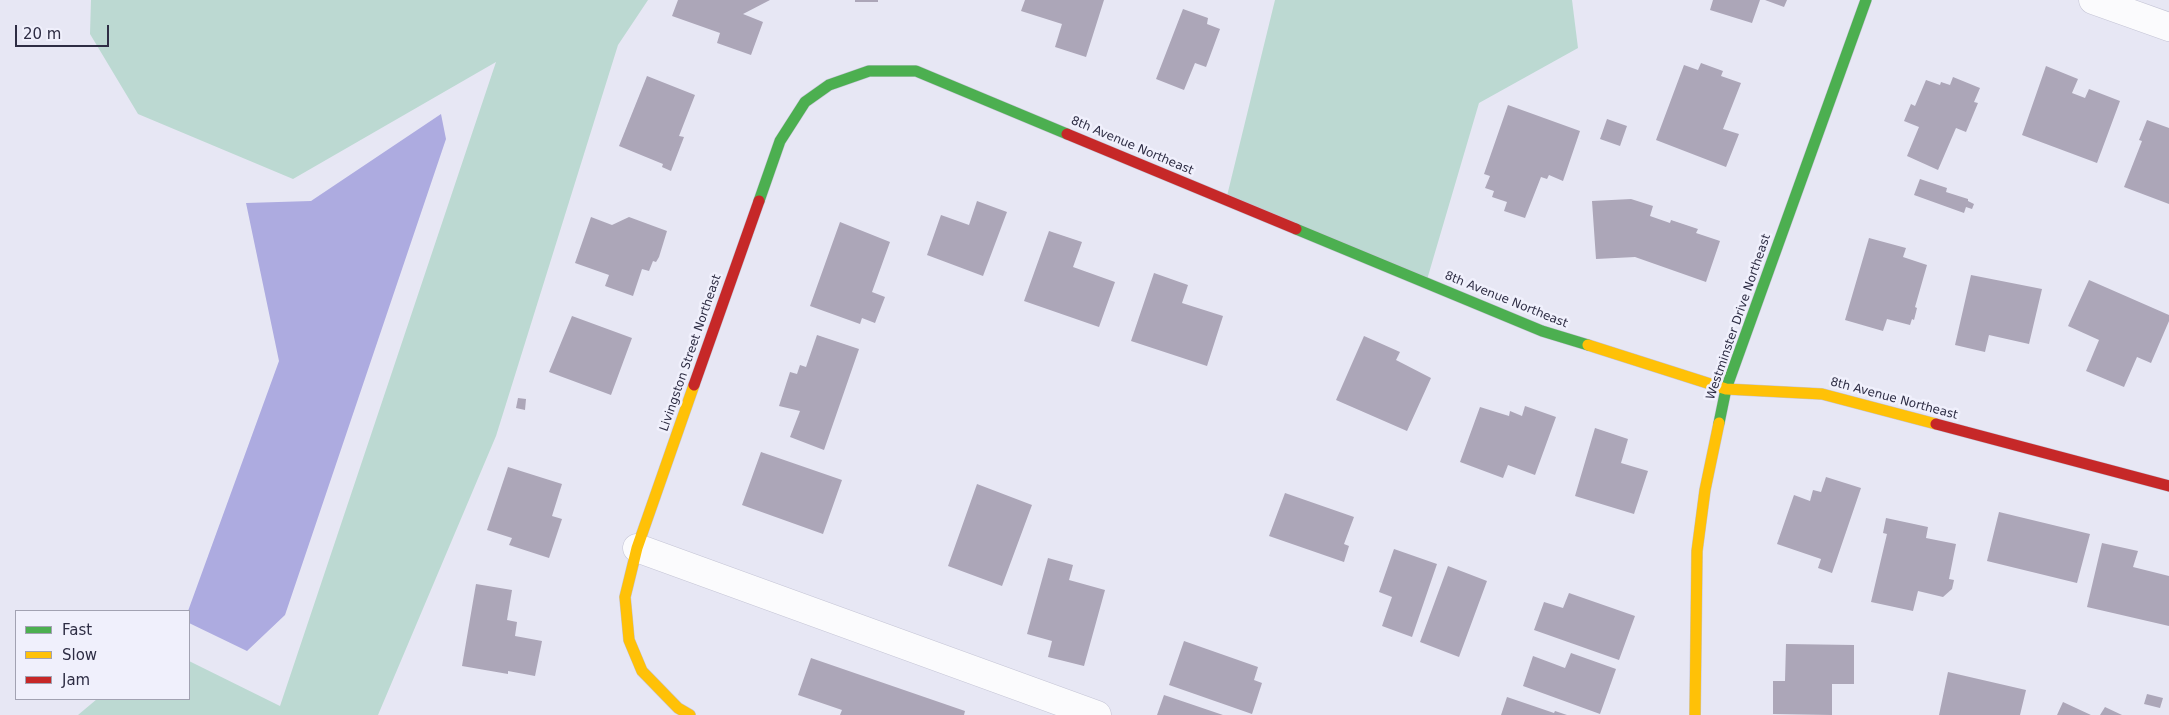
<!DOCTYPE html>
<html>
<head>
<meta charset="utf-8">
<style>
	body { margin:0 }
	#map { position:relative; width:2169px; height:715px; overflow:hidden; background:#e7e7f4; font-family:"DejaVu Sans",sans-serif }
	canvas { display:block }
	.legend { position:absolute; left:15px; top:610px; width:175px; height:90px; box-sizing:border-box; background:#f0f0fc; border:1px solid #a2a2b2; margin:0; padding:6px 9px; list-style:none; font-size:15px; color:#2e2d44 }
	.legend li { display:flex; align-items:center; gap:10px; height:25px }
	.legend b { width:25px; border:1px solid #a2a2b2 }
	.scale { position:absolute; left:15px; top:25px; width:94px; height:22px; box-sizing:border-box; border:2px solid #2e2d44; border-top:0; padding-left:6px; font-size:15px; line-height:18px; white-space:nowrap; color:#2e2d44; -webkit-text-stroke:4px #f0f0fc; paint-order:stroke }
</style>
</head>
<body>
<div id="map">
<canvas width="2169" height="715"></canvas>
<ul class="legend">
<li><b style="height:6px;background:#4caf50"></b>Fast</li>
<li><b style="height:6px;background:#ffc107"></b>Slow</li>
<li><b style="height:6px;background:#c62828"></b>Jam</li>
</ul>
<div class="scale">20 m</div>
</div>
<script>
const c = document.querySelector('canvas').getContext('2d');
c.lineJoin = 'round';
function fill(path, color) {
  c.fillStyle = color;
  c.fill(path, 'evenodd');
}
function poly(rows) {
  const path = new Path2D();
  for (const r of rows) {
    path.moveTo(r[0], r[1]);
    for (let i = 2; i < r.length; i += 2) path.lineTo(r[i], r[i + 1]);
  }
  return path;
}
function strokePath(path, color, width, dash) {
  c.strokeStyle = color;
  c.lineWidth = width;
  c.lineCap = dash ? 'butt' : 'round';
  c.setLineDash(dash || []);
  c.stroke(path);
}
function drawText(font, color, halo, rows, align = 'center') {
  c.font = font + ' "DejaVu Sans",sans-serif';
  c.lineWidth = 5;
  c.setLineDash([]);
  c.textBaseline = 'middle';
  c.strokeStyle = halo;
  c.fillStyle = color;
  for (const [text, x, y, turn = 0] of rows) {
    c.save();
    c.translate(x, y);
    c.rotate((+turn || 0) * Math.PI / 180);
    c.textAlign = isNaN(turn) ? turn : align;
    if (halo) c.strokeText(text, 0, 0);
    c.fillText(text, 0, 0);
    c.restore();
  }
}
fill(poly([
	[91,0,648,0,618,45,496,436,378,715,78,715,97,699,189,699,189,661,280,706,496,62,293,179,138,114,90,34],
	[1275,0,1572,0,1578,48,1479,103,1426,283,1226,200]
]), '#bcd9d2');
fill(poly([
	[441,114,446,139,285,615,247,651,189,623,188,611,279,361,246,203,311,201]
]), '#adabe0');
fill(poly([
	[678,0,770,0,743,14,763,22,751,55,717,43,720,33,672,16],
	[855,0,878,0,878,2,855,2],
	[1025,0,1104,0,1086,57,1055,47,1062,24,1021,11],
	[1713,0,1760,0,1752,23,1710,10],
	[1765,0,1787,0,1784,7],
	[1183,9,1208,18,1207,24,1220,29,1206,67,1195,63,1184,90,1156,79],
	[1701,63,1723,71,1721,76,1741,83,1723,129,1739,134,1726,167,1656,140,1684,65,1698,70],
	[2046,66,2078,79,2072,93,2085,98,2089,89,2120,101,2097,163,2022,135],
	[647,76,695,95,679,136,684,137,671,171,662,167,663,164,619,146],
	[1953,77,1980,88,1974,102,1978,103,1966,132,1956,128,1938,170,1907,156,1919,127,1904,121,1911,104,1915,106,1926,80,1940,85,1941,82,1950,85],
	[1508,105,1580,131,1563,181,1549,175,1547,179,1541,177,1525,218,1504,211,1507,202,1492,197,1494,191,1485,188,1490,176,1484,174],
	[1607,119,1627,126,1620,146,1600,139],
	[2147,120,2169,128,2169,204,2124,187,2142,141,2139,140],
	[1920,179,1947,188,1946,192,1968,199,1968,201,1974,204,1972,209,1966,207,1964,213,1914,195],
	[1631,199,1653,206,1650,216,1670,223,1671,220,1698,229,1696,233,1720,241,1706,282,1635,257,1596,259,1592,201],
	[977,201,1007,212,983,276,927,255,941,215,969,225],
	[591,217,612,225,629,217,667,231,659,257,656,262,653,261,649,271,642,269,633,296,605,286,609,275,575,263],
	[840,222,890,242,872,292,885,297,875,323,862,318,860,324,810,306],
	[1049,231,1082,242,1073,267,1115,282,1099,327,1024,301],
	[1869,238,1906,248,1903,257,1927,265,1915,307,1917,308,1914,320,1912,319,1910,325,1887,319,1883,331,1845,320],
	[1154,273,1188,285,1182,303,1223,316,1207,366,1131,341],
	[1971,275,2042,289,2029,344,1989,335,1985,352,1955,345],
	[2089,280,2169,315,2169,321,2151,363,2137,357,2124,387,2086,371,2099,340,2068,326],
	[572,316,632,338,611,395,549,372],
	[817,335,859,349,824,450,790,437,800,411,779,406,790,372,797,374,800,365,806,367],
	[1364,336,1400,352,1396,360,1431,378,1407,431,1336,400],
	[518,398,526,399,525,410,516,408],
	[1525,406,1556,417,1535,475,1508,465,1503,478,1460,462,1480,407,1509,416,1510,411,1522,416],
	[1595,428,1628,439,1621,463,1648,471,1634,514,1575,496],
	[761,452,842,480,823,534,742,505],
	[508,467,562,484,552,516,562,519,549,558,509,545,512,538,487,530],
	[1826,477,1861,488,1832,573,1818,568,1821,559,1777,544,1794,495,1810,501,1813,490,1821,492],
	[977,484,1032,505,1002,586,948,566],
	[1285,493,1354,517,1344,544,1349,546,1344,562,1269,536],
	[1999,512,2090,534,2077,583,1987,561],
	[1886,518,1928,527,1926,538,1956,544,1949,579,1954,580,1952,589,1943,597,1918,591,1913,611,1871,602,1887,534,1883,533],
	[2102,543,2138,551,2133,567,2169,576,2169,626,2087,607],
	[1394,549,1437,564,1412,637,1382,626,1392,597,1379,592],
	[1048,558,1073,565,1069,580,1105,590,1084,666,1048,657,1052,641,1027,634],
	[1448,566,1487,581,1459,657,1420,642],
	[476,584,512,590,507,620,517,622,515,636,542,641,535,676,508,671,508,674,462,666],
	[1569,593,1635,616,1619,660,1534,630,1544,602,1563,608],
	[1184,641,1258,667,1254,680,1262,683,1252,714,1169,685],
	[1786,644,1854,645,1854,684,1832,684,1832,715,1773,714,1773,681,1785,681],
	[1571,653,1616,669,1600,714,1523,686,1533,656,1565,668],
	[811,658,965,711,964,715,840,715,842,710,798,695],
	[1948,672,2026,690,2020,715,1939,715],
	[2147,694,2163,698,2160,708,2144,704],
	[1164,695,1223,715,1157,715],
	[1507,697,1554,713,1555,711,1567,715,1501,715],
	[2063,702,2091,715,2057,715],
	[2105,707,2122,715,2100,715]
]), '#aca6b8');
const street = poly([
	[2093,0,2169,27],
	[637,548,1097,715]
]);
const fast = poly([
	[759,201,780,141,805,102,829,85,869,71,916,71,1067,134],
	[1296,229,1542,331,1588,345],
	[1719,423,1726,389,1866,0]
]);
const slow = poly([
	[1588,345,1726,389,1822,394,1936,424],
	[690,715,678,708,642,671,629,640,625,597,637,548,694,385],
	[1695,715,1697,551,1705,490,1719,423]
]);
const jam = poly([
	[1067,134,1296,229],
	[694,385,759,201],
	[1936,424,2169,486]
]);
strokePath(street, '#c4c4d5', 29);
strokePath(fast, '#c4c4d5', 12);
strokePath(slow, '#c4c4d5', 12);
strokePath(jam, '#c4c4d5', 12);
strokePath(street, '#fbfbfd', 28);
strokePath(fast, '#4caf50', 11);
strokePath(slow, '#ffc107', 11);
strokePath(jam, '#c62828', 11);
drawText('12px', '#2e2d44', '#f0f0fc', [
	["8th Avenue Northeast",1132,146,23],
	["8th Avenue Northeast",1506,300,22],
	["Westminster Drive Northeast",1739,317,-71],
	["Livingston Street Northeast",691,353,-71],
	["8th Avenue Northeast",1894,399,15]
]);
</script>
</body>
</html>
